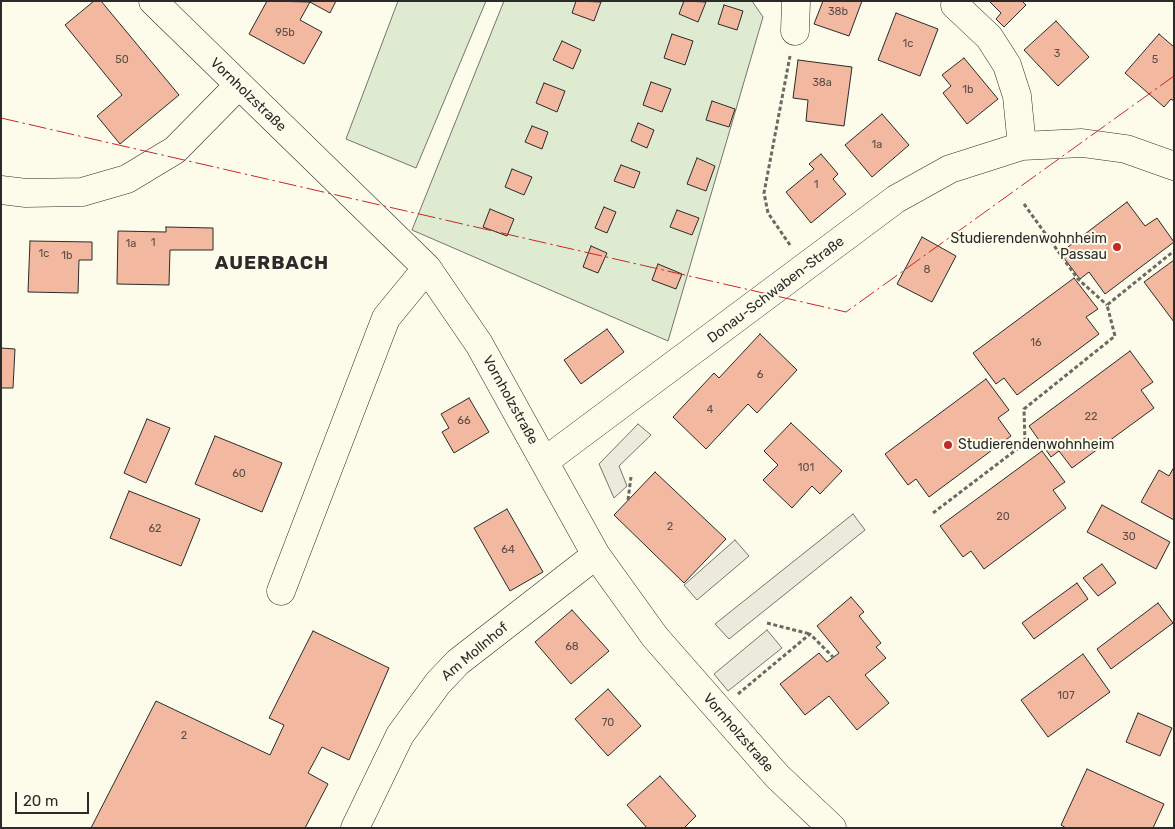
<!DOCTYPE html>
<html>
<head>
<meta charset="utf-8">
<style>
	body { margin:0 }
	#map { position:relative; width:1175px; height:829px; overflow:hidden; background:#fdfbea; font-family:Rubik,sans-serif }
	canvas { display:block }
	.frame { position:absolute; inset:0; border:2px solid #2b2b2b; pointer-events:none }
	.scale { position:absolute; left:15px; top:792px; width:74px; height:22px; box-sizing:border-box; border:2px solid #2b2b2b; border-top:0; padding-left:6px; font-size:15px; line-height:18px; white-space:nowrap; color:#2b2b2b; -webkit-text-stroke:4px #fdfbea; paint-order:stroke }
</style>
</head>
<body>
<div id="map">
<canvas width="1175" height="829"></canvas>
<div class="frame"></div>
<div class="scale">20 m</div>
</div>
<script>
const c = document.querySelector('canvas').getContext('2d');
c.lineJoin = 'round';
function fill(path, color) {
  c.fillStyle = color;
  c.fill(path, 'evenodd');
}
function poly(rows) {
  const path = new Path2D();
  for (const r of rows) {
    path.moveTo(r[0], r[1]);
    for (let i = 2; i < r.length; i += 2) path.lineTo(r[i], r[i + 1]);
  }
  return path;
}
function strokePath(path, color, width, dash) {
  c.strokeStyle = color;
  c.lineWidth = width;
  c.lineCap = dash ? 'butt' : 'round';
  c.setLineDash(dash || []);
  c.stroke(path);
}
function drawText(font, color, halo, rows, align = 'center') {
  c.font = font + ' Rubik,sans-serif';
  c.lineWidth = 4;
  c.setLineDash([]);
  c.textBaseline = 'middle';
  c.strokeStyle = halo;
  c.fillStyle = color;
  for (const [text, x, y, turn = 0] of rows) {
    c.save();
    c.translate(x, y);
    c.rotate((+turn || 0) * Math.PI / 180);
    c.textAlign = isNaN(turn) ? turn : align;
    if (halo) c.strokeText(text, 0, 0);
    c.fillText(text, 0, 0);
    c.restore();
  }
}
const green = poly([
	[398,1,486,1,416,168,346,139,398,1],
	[504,1,752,1,763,17,668,341,412,230,504,1]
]);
fill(green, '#deebd1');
strokePath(green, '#74746e', 1);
const parking = poly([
	[638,424,651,435,619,466,627,486,614,498,599,464,638,424],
	[853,514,865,530,729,639,715,624,853,514],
	[735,540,749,556,697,600,684,585,735,540],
	[767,630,782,648,728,691,714,674,767,630]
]);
fill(parking, '#eceadb');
strokePath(parking, '#74746e', 1);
const building = poly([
	[94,1,101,1,179,95,120,144,97,116,122,95,65,25,94,1],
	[267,1,310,2,300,20,322,32,304,64,249,34,267,1],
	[308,1,336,1,330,13,308,1],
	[576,1,601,2,594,21,572,13,576,1],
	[684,1,706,2,698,22,679,14,684,1],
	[823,1,862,1,849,36,814,24,823,1],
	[989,1,1022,1,1026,5,1004,27,996,19,1001,13,989,1],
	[724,5,743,11,737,30,718,24,724,5],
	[896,13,938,29,920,76,878,60,896,13],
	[1056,21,1089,57,1058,86,1024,50,1056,21],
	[672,34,693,41,685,65,664,58,672,34],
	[1159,34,1174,47,1174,101,1171,99,1164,107,1125,73,1159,34],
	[562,41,581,50,573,69,553,60,562,41],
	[964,58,998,99,967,124,943,93,951,86,942,75,964,58],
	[798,60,852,67,844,126,806,121,808,100,793,98,798,60],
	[651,82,671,89,662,112,643,105,651,82],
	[544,83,565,91,557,112,536,103,544,83],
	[712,101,735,109,729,127,706,120,712,101],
	[882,114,909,145,872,177,845,145,882,114],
	[638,123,654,130,647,148,631,141,638,123],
	[532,126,548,132,542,149,525,142,532,126],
	[821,154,838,174,833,179,846,194,811,223,786,192,814,169,809,164,821,154],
	[697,158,715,166,706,191,687,184,697,158],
	[621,165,640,172,634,188,614,181,621,165],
	[512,169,532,177,524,195,505,187,512,169],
	[1127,202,1145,226,1157,218,1174,242,1105,294,1089,272,1080,279,1060,253,1127,202],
	[604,207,616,212,607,233,595,228,604,207],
	[490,209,514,219,507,236,483,227,490,209],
	[677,210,699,218,692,235,670,227,677,210],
	[166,227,213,228,213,250,170,250,169,285,117,284,118,231,166,232,166,227],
	[922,237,956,256,932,302,897,284,922,237],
	[30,241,92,242,92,260,79,260,78,293,28,292,30,241],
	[591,246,607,253,598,273,583,267,591,246],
	[1174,260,1174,322,1144,282,1174,260],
	[658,264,682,274,676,289,652,280,658,264],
	[1074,278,1098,309,1086,317,1099,334,1017,395,1004,378,996,384,973,353,1074,278],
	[607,329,624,352,581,384,564,360,607,329],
	[760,334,797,370,757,413,748,404,706,449,673,417,714,373,719,378,760,334],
	[1,348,15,349,13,388,1,388,1,348],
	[1130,351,1153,382,1141,390,1154,408,1072,468,1059,451,1051,457,1029,426,1130,351],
	[986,379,1009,410,998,418,1011,436,929,497,916,479,908,485,885,454,986,379],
	[469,398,489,432,454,453,442,432,449,428,441,414,469,398],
	[147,419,170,428,146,483,124,473,147,419],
	[791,423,842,471,820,494,812,486,792,508,763,480,778,465,764,451,791,423],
	[215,436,282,463,262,512,195,484,215,436],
	[1042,451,1065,482,1053,490,1066,508,984,569,971,551,963,557,940,526,1042,451],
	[1174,467,1174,520,1141,502,1159,470,1169,476,1174,467],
	[655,472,726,539,684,583,614,515,655,472],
	[129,491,200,519,181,566,110,538,129,491],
	[1102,505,1170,542,1156,569,1087,532,1102,505],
	[507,509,543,572,510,591,474,528,507,509],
	[1102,564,1116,583,1098,596,1083,578,1102,564],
	[1077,583,1088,599,1034,639,1022,623,1077,583],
	[851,597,864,612,859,616,881,643,876,647,886,658,865,675,889,703,857,730,829,696,805,715,780,684,819,653,827,662,839,653,817,626,851,597],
	[1158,603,1173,623,1111,669,1097,649,1158,603],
	[572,610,609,651,571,684,535,642,572,610],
	[313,631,389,668,349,760,322,747,308,773,328,784,305,828,91,828,156,701,270,755,284,725,269,718,313,631],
	[1083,654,1110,692,1048,737,1021,700,1083,654],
	[608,689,641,726,608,756,575,719,608,689],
	[1138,713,1172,728,1160,756,1126,742,1138,713],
	[1087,769,1164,804,1153,828,1066,828,1061,825,1087,769],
	[660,776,696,816,684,828,647,828,627,805,660,776]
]);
fill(building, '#f2b8a0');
strokePath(building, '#2b2b2b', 1);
const minor = poly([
	[153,1,427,268,479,344,596,555,655,637,777,776,832,828],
	[955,5,989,37,1007,65,1017,96,1022,146],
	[795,31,796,1],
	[1,190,26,193,82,192,127,179,175,150,238,86],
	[545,461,896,199,950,169,1022,146,1082,143,1126,149,1174,166],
	[281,591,386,318,427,268],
	[355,828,400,735,438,683,458,662,596,555]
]);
strokePath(minor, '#2b2b2b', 29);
strokePath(poly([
	[1024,204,1078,279,1107,305],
	[790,245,768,213,764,193,790,56],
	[628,500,631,477],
	[933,513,1025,443,1024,409,1115,336,1107,305,1174,251],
	[767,623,810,634],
	[738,694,810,634,833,657]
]), '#6a6964', 3, [4, 2.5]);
strokePath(minor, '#fdfbea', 28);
strokePath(poly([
	[1,118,846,312,1174,76]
]), '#c62828', 1, [18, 4, 2.5, 4]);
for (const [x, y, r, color] of [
	[1117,247,5,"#c62828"],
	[948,445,5,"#c62828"]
]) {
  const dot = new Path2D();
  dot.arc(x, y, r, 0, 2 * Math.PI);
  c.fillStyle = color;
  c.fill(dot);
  strokePath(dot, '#fdfbea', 2);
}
drawText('11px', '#5d4e48', null, [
	["38b",838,12],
	["95b",285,33],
	["1c",908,44],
	["3",1057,54],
	["50",122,60],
	["5",1155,60],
	["38a",822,83],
	["1b",968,90],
	["1a",877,145],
	["1",816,185],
	["1",153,243],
	["1a",131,244],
	["1c",44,254],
	["1b",67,256],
	["8",927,270],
	["16",1036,343],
	["6",760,375],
	["4",710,410],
	["22",1091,417],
	["66",464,421],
	["101",806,468],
	["60",239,474],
	["20",1003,517],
	["2",670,527],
	["62",155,529],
	["30",1129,537],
	["64",508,550],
	["68",572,647],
	["107",1066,696],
	["70",608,723],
	["2",184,736]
]);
drawText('14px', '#2b2b2b', '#fdfbea', [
	["Vornholzstraße",248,95,44],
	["Donau-Schwaben-Straße",776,290,-37],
	["Vornholzstraße",510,400,61],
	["Am Mollnhof",475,652,-40],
	["Vornholzstraße",738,733,49]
]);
drawText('14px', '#2b2b2b', '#fdfbea', [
	["Studierendenwohnheim",1107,239],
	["Passau",1107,255],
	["Studierendenwohnheim",958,445,"left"]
], 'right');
c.letterSpacing = '1px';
drawText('bold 19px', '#2b2b2b', '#fdfbea', [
	["AUERBACH",272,264]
]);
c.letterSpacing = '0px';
</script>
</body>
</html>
